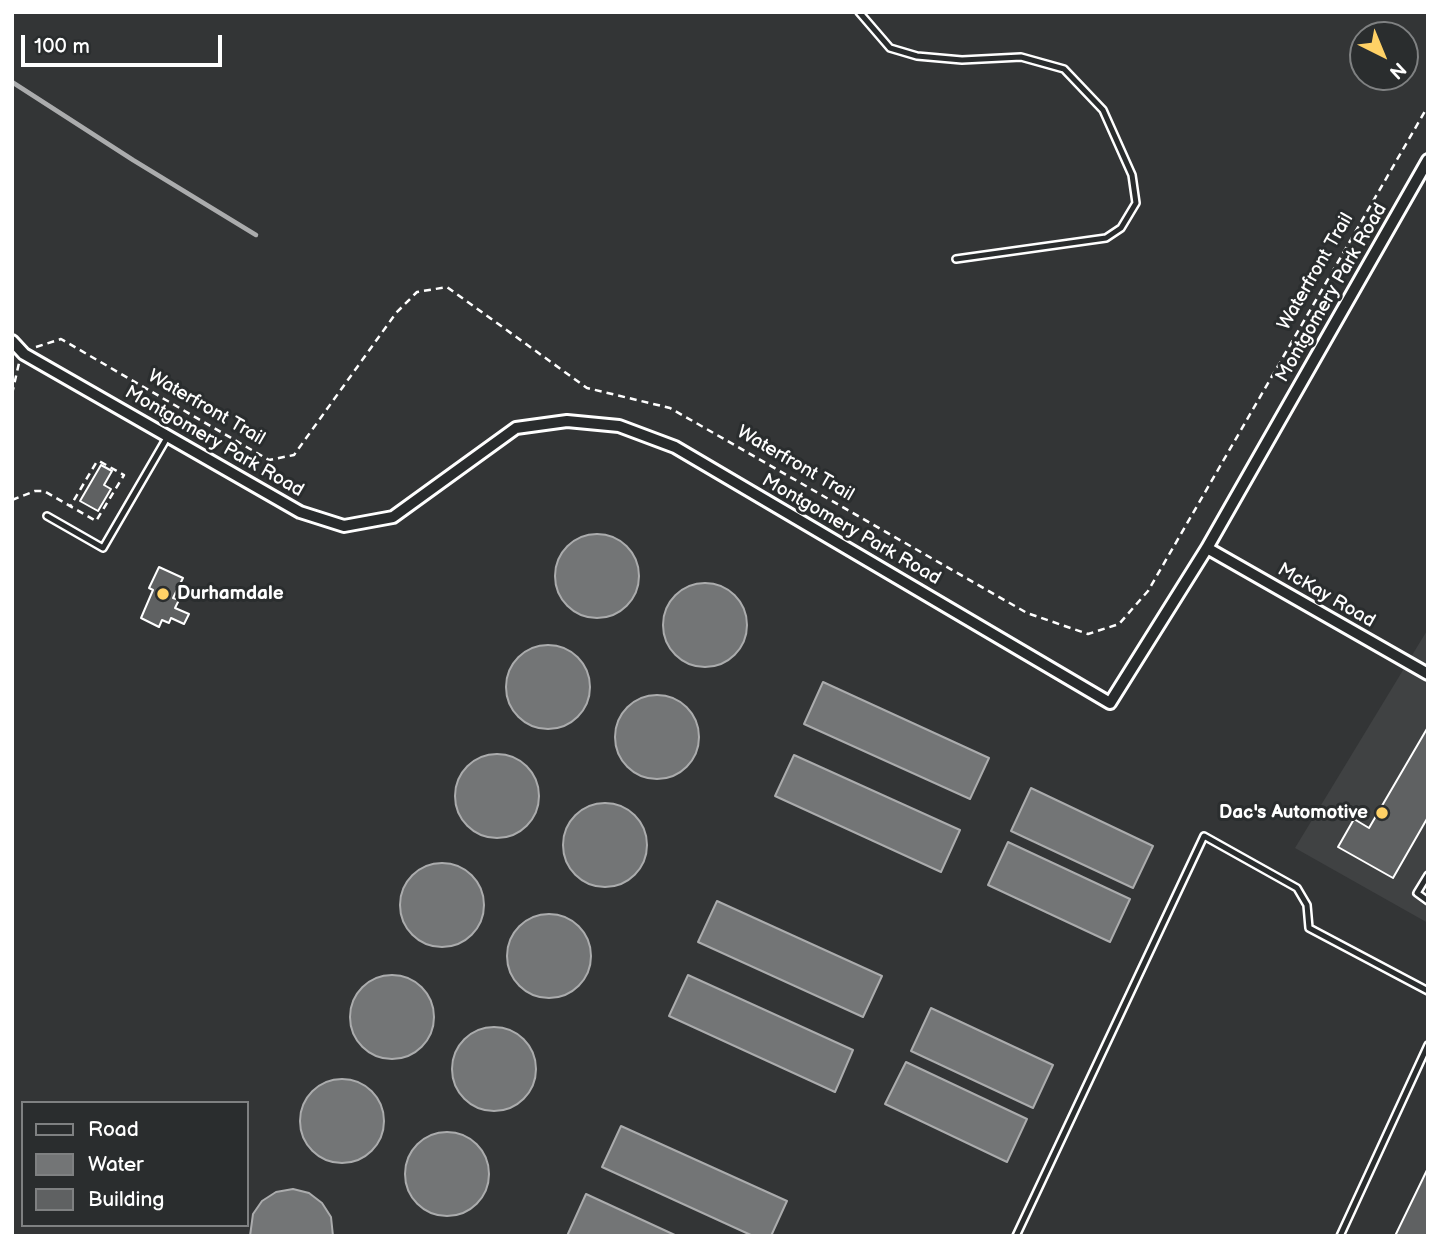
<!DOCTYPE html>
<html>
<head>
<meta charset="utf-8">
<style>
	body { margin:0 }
	#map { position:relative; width:1440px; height:1248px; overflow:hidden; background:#333536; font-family:"Balsamiq Sans",sans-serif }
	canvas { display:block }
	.frame { position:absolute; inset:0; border:14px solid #fff; pointer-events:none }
	.legend { position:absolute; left:21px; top:1101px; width:228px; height:126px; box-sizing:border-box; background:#2a2d2e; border:2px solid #7f8182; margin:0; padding:9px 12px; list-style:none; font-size:21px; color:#fff }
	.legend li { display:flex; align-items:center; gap:14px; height:35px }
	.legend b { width:35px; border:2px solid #7f8182 }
	.north { position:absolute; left:1349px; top:21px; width:70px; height:70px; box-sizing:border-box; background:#2a2d2e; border:2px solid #7f8182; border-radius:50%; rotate:137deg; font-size:19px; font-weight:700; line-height:28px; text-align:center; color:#fff }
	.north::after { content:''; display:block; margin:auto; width:24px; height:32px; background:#ffd166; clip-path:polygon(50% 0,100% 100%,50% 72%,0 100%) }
	.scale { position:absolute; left:21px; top:35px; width:201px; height:32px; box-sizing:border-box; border:4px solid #fff; border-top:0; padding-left:9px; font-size:21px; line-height:24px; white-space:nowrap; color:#fff; -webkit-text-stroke:5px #2a2d2e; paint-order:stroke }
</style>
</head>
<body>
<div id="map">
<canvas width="1440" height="1248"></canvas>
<div class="frame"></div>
<ul class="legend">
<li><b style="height:9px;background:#2a2d2e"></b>Road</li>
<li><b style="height:19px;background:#737576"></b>Water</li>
<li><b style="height:19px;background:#5f6162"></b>Building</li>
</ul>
<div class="north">N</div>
<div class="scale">100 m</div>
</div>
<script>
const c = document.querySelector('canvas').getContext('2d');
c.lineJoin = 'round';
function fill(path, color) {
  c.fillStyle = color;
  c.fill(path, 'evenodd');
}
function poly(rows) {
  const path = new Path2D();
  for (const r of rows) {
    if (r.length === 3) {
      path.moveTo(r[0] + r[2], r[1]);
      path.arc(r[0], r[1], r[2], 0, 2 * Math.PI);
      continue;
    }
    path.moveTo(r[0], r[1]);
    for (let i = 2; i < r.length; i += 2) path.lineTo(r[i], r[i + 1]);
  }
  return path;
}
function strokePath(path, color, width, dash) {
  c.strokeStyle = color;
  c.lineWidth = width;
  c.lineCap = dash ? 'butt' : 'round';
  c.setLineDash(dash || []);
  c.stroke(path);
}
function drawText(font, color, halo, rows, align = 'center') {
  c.font = font + ' "Balsamiq Sans",sans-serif';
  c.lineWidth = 6;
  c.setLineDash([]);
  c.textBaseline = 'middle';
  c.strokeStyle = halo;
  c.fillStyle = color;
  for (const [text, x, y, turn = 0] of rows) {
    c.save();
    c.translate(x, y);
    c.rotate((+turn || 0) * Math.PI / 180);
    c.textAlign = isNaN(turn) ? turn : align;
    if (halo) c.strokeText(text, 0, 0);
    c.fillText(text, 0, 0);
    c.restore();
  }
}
fill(poly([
	[1428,629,1428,923,1295,848]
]), '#404243');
const water = poly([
	[597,576,42],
	[705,625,42],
	[548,687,42],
	[823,682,989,758,970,799,804,724,823,682],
	[657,737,42],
	[497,796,42],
	[794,755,960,830,941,872,775,796,794,755],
	[1031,788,1153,846,1133,888,1011,831,1031,788],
	[605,845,42],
	[1008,842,1130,899,1110,942,988,885,1008,842],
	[442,905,42],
	[717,901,882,976,863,1017,698,942,717,901],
	[549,956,42],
	[688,975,853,1050,835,1092,669,1016,688,975],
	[392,1017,42],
	[931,1008,1053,1065,1033,1108,911,1051,931,1008],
	[494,1069,42],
	[906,1062,1027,1119,1007,1162,885,1104,906,1062],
	[342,1121,42],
	[621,1126,787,1201,771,1236,753,1236,602,1167,621,1126],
	[447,1174,42],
	[293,1189,309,1193,322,1203,331,1217,333,1236,250,1236,253,1214,262,1201,276,1192,293,1189],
	[586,1194,677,1236,567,1236,586,1194]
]);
fill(water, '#737576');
strokePath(water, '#abacad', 2);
strokePath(poly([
	[12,82,133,160,256,235]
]), '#abacad', 4.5);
const building = poly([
	[101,465,112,471,104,485,111,489,98,511,80,501,101,465],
	[159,567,183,578,173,598,179,600,175,608,189,614,184,624,171,618,169,623,162,620,159,627,141,618,153,590,149,588,159,567],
	[1428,727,1428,817,1393,878,1338,847,1354,819,1369,828,1428,727],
	[1428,1168,1428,1236,1395,1236,1428,1168]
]);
fill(building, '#5f6162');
strokePath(building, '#fff', 2);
const service = poly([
	[859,12,890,48,917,56,962,60,1021,57,1064,69,1103,110,1132,175,1136,203,1121,228,1106,238,956,259],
	[47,516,103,548,168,436],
	[1428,875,1417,893,1428,901],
	[1016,1236,1204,836,1297,888,1307,905,1309,928,1428,991],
	[1340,1236,1428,1045]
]);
const minor = poly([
	[12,341,24,354,300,512,344,526,393,517,516,428,567,421,619,426,675,447,1110,703,1207,548,1428,160],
	[1207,548,1428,674]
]);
strokePath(service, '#fff', 10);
strokePath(minor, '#fff', 16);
strokePath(poly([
	[36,347,61,339,269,460,294,455,396,313,417,292,447,287,587,388,670,408,1027,613,1088,634,1119,624,1148,591,1428,106],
	[12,394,19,363],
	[12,500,35,491,44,491,96,521,124,475,99,461,96,463,71,505]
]), '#fff', 2.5, [7, 5]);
strokePath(service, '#2a2d2e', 5);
strokePath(minor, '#2a2d2e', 10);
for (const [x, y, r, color] of [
	[163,594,7,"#ffd166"],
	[1382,813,7,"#ffd166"]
]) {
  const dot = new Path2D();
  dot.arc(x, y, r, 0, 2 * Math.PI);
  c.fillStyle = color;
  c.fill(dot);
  strokePath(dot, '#2a2d2e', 2.5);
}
drawText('19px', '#fff', '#2a2d2e', [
	["Waterfront Trail",1316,272,-60],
	["Montgomery Park Road",1332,293,-60],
	["Waterfront Trail",206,408,30],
	["Montgomery Park Road",214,442,30],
	["Waterfront Trail",795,464,30],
	["Montgomery Park Road",851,530,30],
	["McKay Road",1326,596,30]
]);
drawText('bold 19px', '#fff', '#2a2d2e', [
	["Durhamdale",177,594],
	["Dac's Automotive",1368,813,"right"]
], 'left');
</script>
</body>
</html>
